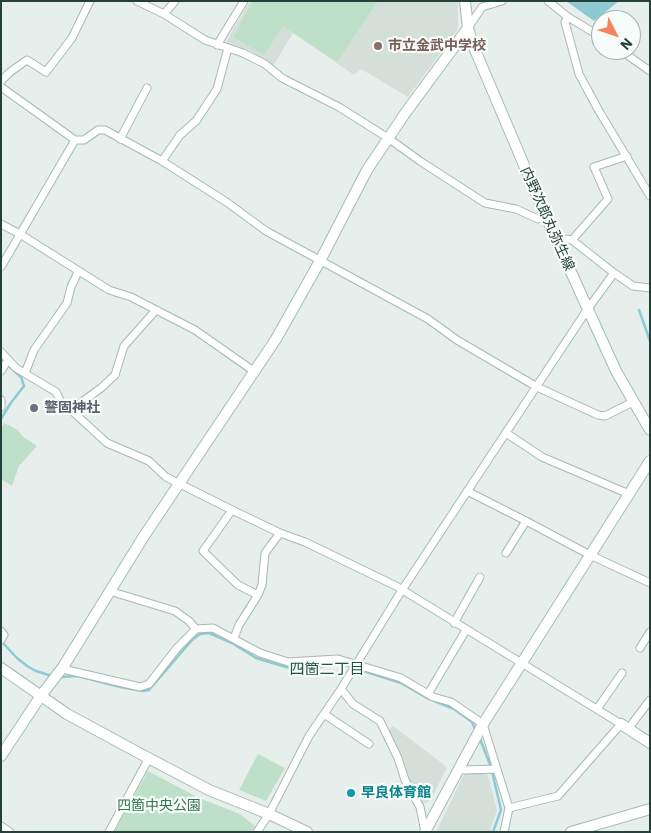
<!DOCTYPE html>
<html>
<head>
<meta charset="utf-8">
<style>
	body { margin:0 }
	#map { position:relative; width:651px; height:833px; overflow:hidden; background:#e6efeb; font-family:"IBM Plex Sans",sans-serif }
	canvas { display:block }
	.frame { position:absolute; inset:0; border:2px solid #24423a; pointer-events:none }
	.north { position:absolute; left:591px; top:10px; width:50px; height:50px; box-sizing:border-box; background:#f7fbf9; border:1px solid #a3b1ad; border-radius:50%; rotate:131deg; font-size:14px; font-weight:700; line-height:20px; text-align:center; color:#24423a }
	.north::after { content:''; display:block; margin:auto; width:18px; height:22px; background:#f4845f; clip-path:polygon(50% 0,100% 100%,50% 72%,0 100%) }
</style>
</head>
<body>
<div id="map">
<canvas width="651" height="833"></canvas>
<div class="frame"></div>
<div class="north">N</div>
</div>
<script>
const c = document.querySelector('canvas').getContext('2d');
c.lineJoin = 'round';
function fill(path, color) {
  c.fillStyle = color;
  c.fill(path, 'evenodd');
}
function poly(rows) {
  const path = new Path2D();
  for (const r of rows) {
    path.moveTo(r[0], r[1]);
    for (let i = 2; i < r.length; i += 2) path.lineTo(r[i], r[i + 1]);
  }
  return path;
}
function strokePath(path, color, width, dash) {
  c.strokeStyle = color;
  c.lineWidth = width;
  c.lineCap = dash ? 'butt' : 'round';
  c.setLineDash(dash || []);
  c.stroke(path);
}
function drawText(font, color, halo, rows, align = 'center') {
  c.font = font + ' "IBM Plex Sans","Noto Sans JP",sans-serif';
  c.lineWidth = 4.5;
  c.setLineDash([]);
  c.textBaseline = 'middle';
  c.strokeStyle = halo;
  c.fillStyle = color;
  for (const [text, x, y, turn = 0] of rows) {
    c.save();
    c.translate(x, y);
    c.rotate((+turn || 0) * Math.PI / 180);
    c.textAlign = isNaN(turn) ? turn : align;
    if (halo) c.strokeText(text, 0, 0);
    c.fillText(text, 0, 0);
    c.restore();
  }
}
fill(poly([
	[250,1,458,1,458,29,408,97,361,69,354,75,293,33,273,66,249,50,226,42],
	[393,726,447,767,431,800,423,804,408,779,388,731],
	[487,773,497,810,490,832,436,832,464,774]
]), '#d4dfda');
fill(poly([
	[253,1,378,1,337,62,283,26,264,55,233,37],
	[4,423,18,430,22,436,37,446,19,466,12,486,1,479,1,429],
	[258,754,285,768,266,801,239,790],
	[148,771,199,798,240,814,255,826,251,832,114,832]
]), '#bfe0c8');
fill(poly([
	[566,1,619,1,594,21]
]), '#8ec9d4');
strokePath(poly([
	[639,310,650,341],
	[1,359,21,377,24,386,10,404,1,419],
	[2,642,17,658,27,666,36,671,52,676],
	[60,677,78,676,120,687,143,691,149,690,192,640,200,634,209,633,232,643,256,658,286,667,300,670,313,669,332,664,342,664,401,683,427,698,454,709,472,722,476,731],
	[480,739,491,767,501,810,493,832]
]), '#8ec9d4', 2.5);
const street = poly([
	[137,1,164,14,205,40,243,53,265,64,282,78,339,107,388,138,420,161,485,203,516,209,538,219,546,217],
	[548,1,568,17,565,22,579,74,599,111,650,196],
	[164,14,175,1],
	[568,17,601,37],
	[468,28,482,7,502,1],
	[217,45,244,1],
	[620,50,650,71],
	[1,81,10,72,27,60,46,72,72,38,90,1],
	[1,87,75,140,84,140,98,130,105,130,162,161,228,203,266,231,428,319,457,340,537,387,598,415,605,416,633,402],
	[120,139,147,88],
	[162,161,180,135,196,121,217,89,228,48],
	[1,224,20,234,109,290,131,297,195,330,255,372],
	[572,240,608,199,594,167,627,156],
	[558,243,566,239,572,240,614,273,633,286,650,288],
	[1,267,75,140],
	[1,352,16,368,56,392,62,404,71,410,107,443,149,461,166,477,232,510,280,533,305,542,396,586,621,724,558,796,509,808,504,832],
	[1,371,8,360],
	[25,373,34,350,67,303,71,287,78,272],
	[1,400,1,407],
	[71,410,101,388,115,375,124,346,156,310],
	[506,433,542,457,629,494],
	[467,491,526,521,590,555,650,583],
	[232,510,203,551,238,585,258,595,262,585,265,553,280,533],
	[506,553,526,521],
	[112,590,116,593,175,611,189,621,196,629],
	[454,623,480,577],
	[1,631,4,635,1,640],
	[234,638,239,625,258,595],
	[640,648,650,632],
	[63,667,67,670,140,687,149,684,177,648,196,629,213,628,260,653,288,662,338,659,401,678,433,697,451,702,483,724,509,808],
	[341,689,353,704,380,721,398,758,405,780,420,807,425,832],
	[428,694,466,630],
	[597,709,622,673],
	[324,714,369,744],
	[628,729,650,700],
	[460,768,464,770,497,769],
	[1,826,10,832],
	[109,832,149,758],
	[257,832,269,814,309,736,341,689,402,590,587,310,614,273]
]);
const secondary = poly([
	[465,1,468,28,473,45,546,217,616,371,650,430],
	[1,668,67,714,137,752,209,790,269,814,307,832],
	[621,724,650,743],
	[1,756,40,697,63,667,144,536,276,339,320,261,367,170,406,112,468,28],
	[425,832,483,724,650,461],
	[571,832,650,809]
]);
strokePath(street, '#a8b8b2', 9);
strokePath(secondary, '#a4bbb3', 12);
strokePath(street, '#fff', 7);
strokePath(secondary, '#fff', 10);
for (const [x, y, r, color] of [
	[378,46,5,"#8d6e63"],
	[34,408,5,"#6b7280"],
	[351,793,5,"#0f9aa8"]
]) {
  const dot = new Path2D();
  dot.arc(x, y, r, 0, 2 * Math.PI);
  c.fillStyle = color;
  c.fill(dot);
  strokePath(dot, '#f7fbf9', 2);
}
drawText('bold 14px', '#785e54', '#f7fbf9', [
	["市立金武中学校",388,46]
], 'left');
drawText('14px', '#24423a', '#f7fbf9', [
	["内野次郎丸弥生線",547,219,66]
]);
drawText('bold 14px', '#5b616d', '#f7fbf9', [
	["警固神社",44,408]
], 'left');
drawText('bold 14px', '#0d838f', '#f7fbf9', [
	["早良体育館",361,793]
], 'left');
drawText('14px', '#2d7a4b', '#f7fbf9', [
	["四箇中央公園",159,806]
]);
drawText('15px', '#1f5548', '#f7fbf9', [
	["四箇二丁目",327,670]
]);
</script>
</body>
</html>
